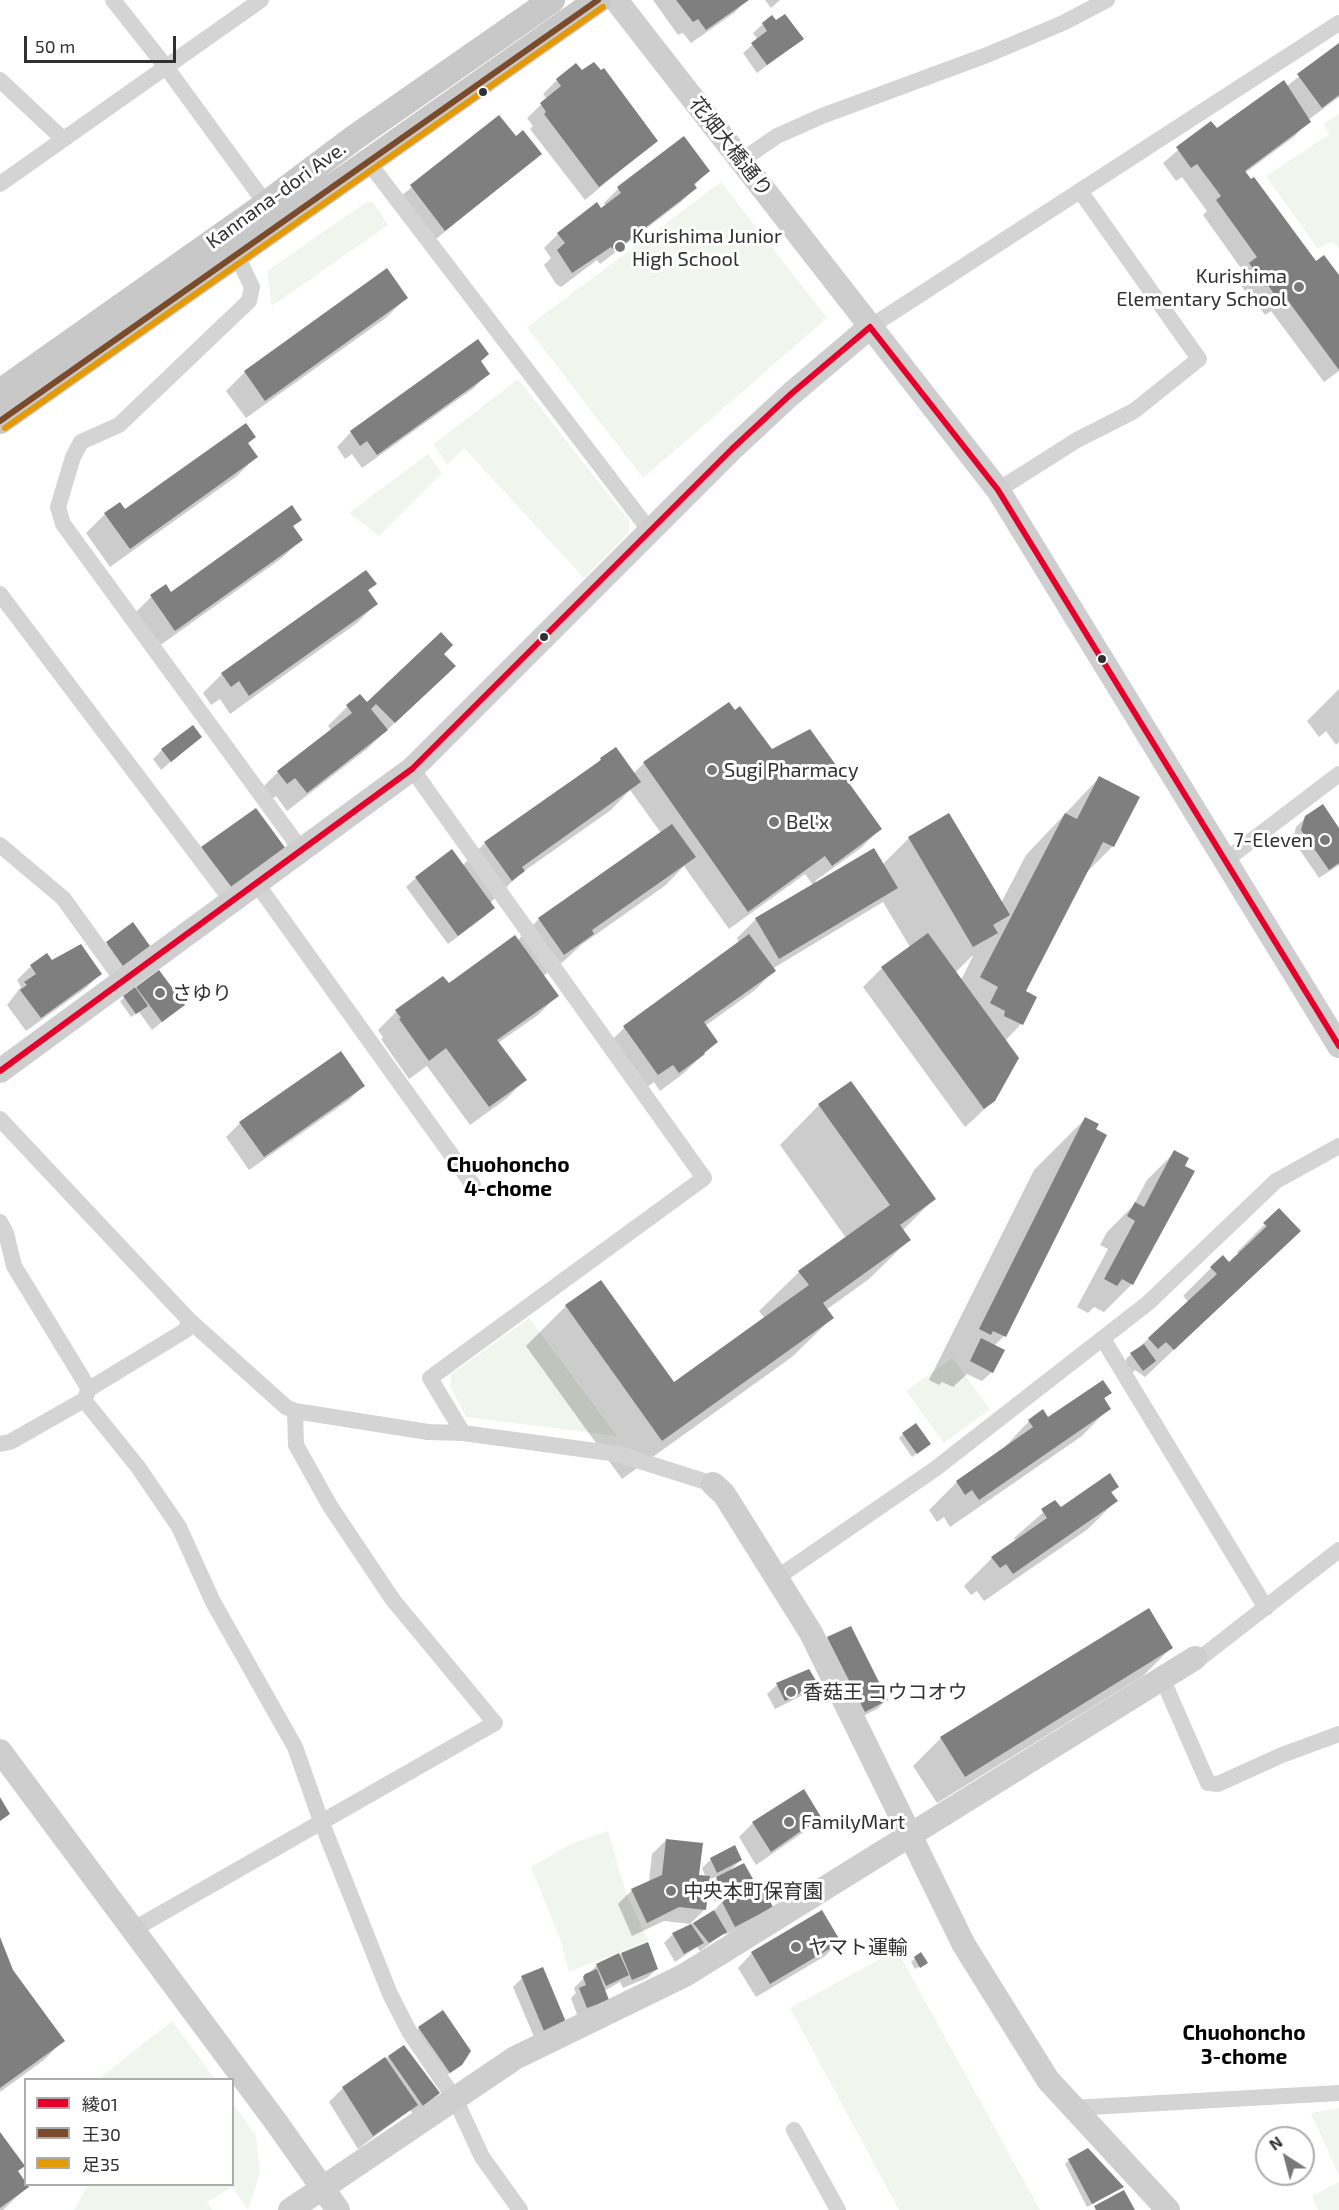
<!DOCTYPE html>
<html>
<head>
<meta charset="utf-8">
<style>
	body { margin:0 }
	#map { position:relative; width:1339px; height:2210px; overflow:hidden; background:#fff; font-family:"Exo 2","Noto Sans JP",sans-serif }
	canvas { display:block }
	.legend { position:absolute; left:24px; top:2078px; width:210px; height:108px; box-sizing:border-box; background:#fff; border:2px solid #acacac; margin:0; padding:8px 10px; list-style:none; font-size:18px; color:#303030 }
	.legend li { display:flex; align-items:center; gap:12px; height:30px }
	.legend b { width:30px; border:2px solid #acacac }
	.north { position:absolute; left:1255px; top:2126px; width:60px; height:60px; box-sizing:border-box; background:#fff; border:2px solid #acacac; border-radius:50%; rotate:324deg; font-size:16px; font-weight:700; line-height:24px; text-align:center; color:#303030 }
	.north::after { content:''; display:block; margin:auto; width:21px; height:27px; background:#787878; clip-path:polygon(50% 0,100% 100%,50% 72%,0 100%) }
	.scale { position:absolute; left:24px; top:36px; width:152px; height:27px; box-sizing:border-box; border:3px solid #303030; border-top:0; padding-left:8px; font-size:18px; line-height:21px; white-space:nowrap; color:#303030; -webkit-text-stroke:4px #fff; paint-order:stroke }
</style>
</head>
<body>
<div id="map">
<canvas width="1339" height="2210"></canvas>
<ul class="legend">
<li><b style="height:8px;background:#e4002b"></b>綾01</li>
<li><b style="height:8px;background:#7a4b2a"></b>王30</li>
<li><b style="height:8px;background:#e39a05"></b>足35</li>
</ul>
<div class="north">N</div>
<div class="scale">50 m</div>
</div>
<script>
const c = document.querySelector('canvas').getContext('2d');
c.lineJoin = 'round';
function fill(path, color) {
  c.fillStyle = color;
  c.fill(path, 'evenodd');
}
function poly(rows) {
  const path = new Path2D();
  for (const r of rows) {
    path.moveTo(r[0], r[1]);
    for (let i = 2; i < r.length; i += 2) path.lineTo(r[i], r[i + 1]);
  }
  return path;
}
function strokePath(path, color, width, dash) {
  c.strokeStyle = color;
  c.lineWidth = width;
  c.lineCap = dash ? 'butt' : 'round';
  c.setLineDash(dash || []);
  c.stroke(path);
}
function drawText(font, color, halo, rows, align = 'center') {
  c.font = font + ' "Exo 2","Noto Sans JP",sans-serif';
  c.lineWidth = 6;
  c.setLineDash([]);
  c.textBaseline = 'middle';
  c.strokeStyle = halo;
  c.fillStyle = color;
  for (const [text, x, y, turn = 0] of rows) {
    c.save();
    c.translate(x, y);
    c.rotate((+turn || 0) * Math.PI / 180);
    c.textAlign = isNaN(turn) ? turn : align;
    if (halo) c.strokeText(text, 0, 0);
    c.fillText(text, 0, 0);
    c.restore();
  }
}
fill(poly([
	[1339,114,1339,249,1333,241,1318,249,1266,176,1330,134,1323,124],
	[721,182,827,318,643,478,527,327],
	[373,202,388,225,272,306,267,271,365,203],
	[518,379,629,521,629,532,584,578,464,448,447,465,434,444],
	[428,454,442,473,379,536,349,513],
	[529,1318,617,1436,466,1417,450,1386,452,1374],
	[952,1358,990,1409,944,1443,906,1391],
	[608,1831,625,1890,648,1941,569,1972,561,1941,531,1867,571,1844],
	[897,1950,1040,2210,899,2210,790,2008],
	[172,2021,215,2079,101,2079,101,2077],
	[233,2104,256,2136,260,2172,248,2210,232,2187,207,2202,212,2210,74,2210,88,2185,232,2184],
	[1339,2108,1339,2176,1311,2113],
	[1339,2182,1339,2210,1318,2210,1312,2196]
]), '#f0f5ed');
fill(poly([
	[653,0,747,0,734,13,691,43,683,33,678,35],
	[765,0,780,0,771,8],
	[776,22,802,39,757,73,743,53,758,40,753,33,763,24],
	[1339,45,1339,97,1308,120,1295,136,1245,173,1316,263,1339,278,1339,371,1324,382,1271,311,1265,315,1253,298,1251,300,1236,278,1243,271,1203,215,1207,211,1182,177,1176,181,1163,163,1210,123,1216,130,1287,86],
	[557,80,656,141,585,200,530,129,533,126,527,118,547,99,543,94],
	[499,117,516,138,540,154,430,244,396,200],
	[684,139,708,171,694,186,695,188,681,202,600,264,597,260,561,287,556,284,544,265,551,258,544,248,558,234,606,206,604,203,618,189],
	[406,298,387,317,246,418,226,391,245,372],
	[477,341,480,362,488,373,474,388,362,468,352,454,345,459,337,447,351,432],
	[254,437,247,444,256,457,237,476,110,567,86,533,105,514,125,511],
	[300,519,292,527,301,540,282,558,155,649,132,616,151,597,165,586,170,594],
	[375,584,367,591,376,604,357,623,230,714,220,699,211,705,203,693,222,674],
	[443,654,435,685,367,749,287,811,276,796,268,802,259,791,278,772,332,731,328,726,347,707,360,696,366,704],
	[1339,689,1339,742,1336,745,1326,731,1319,737,1307,721],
	[200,737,161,770,153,759,162,750],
	[771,751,880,829,861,848,815,881,817,883,882,865,908,839,948,815,1001,903,1026,855,1099,778,1113,846,1085,874,1024,992,1035,998,1021,1024,1005,1041,994,1100,974,1119,965,1127,863,987,882,968,910,947,883,902,772,969,774,971,755,990,705,1026,716,1042,684,1073,660,1091,654,1082,639,1093,605,1047,624,1028,739,943,737,938,756,919,813,885,805,874,729,929,684,866,666,885,581,945,564,961,543,976,557,996,538,1015,498,1043,525,1080,506,1099,470,1125,427,1066,409,1079,381,1039,383,1037,378,1030,396,1012,448,985,517,941,539,919,661,833,630,790,611,810,520,874,490,903,493,908,484,917,448,944,406,887,416,878,462,866,485,843,591,769,601,759,633,774,644,763],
	[972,956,973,956,961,980,955,973],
	[1306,817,1339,831,1339,865,1319,878,1293,840,1296,827],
	[132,924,148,946,114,974,97,952],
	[52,962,100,974,86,988,26,1031,7,1005,21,987,17,980,31,966],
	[137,988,183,1005,152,1030,139,1012,131,1017,120,1001],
	[363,1086,349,1100,249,1170,226,1137,240,1123],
	[819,1105,934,1199,902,1231,909,1240,869,1279,826,1310,832,1318,792,1357,622,1479,526,1346,566,1306,674,1384,765,1319,759,1311,799,1272,846,1238,780,1145],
	[1085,1119,1094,1130,1105,1136,1004,1336,994,1346,992,1372,982,1381,967,1374,953,1387,942,1382,939,1385,929,1380,1034,1170],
	[1175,1152,1132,1284,1104,1312,1094,1307,1088,1313,1077,1307,1108,1249,1100,1245,1107,1232,1133,1206,1147,1180],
	[1265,1224,1299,1231,1145,1377,1135,1370,1129,1376,1121,1367,1127,1358,1189,1302,1183,1296,1211,1268,1229,1264,1239,1254,1237,1252],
	[1110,1393,1103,1400,1109,1408,1082,1436,950,1527,944,1517,937,1522,929,1510,957,1482,1002,1450,1029,1421,1048,1419],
	[903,1434,924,1448,912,1457,899,1438],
	[1117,1487,1111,1493,1116,1501,1088,1529,984,1601,977,1591,971,1595,964,1586,992,1558,1016,1541,1014,1538,1055,1502,1060,1510],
	[828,1638,886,1700,877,1709,855,1720,819,1648],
	[1171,1648,1143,1676,937,1803,913,1766,941,1738],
	[809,1671,816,1684,807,1693,775,1709,767,1694,777,1685],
	[819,1817,805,1831,756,1865,739,1837,753,1823],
	[666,1840,698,1877,706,1878,702,1868,711,1859,741,1860,729,1871,751,1879,737,1893,771,1907,762,1916,725,1935,724,1933,700,1951,697,1947,675,1962,664,1943,673,1934,713,1912,727,1896,715,1902,708,1888,719,1875,708,1881,705,1909,690,1924,664,1921,632,1936,618,1904,632,1890,649,1882,652,1854],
	[0,1941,12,1971,63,2041,44,2060,0,2092],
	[839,1942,825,1956,756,1997,738,1968,752,1953],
	[622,1954,657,1969,647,1978,623,1988,620,1982,604,1991,607,1999,578,2017,571,1998,576,1993,574,1988,597,1965],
	[915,1958,924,1964,915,1969,911,1962],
	[522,1978,564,2021,535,2039,513,1987],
	[419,2028,461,2064,440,2081,410,2037],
	[403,2047,439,2093,413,2114,410,2110,358,2149,329,2102,343,2088],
	[0,2134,16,2172,27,2187,3,2210,0,2210],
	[1069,2160,1122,2187,1087,2207,1065,2164]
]), '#0003');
fill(poly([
	[676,0,749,0,706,30,698,19,693,22],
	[785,14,804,39,767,65,751,43,767,31,762,23,772,15,776,20],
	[1339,43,1339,95,1322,108,1297,74],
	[594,62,601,70,604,68,658,141,599,187,544,114,546,112,540,103,561,86,556,79,576,63,582,70],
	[1284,80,1311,122,1245,171,1251,179,1254,177,1316,261,1324,255,1339,275,1339,370,1286,298,1279,302,1268,285,1266,287,1249,263,1257,257,1216,200,1221,196,1197,164,1191,168,1176,147,1211,121,1217,128],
	[499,115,516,136,523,130,542,154,445,231,410,185],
	[684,136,710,171,694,184,697,188,615,251,611,247,572,273,557,250,565,243,557,233,597,202,601,208,621,193,617,187],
	[387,268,408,298,265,401,244,371],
	[478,339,489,354,481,361,490,374,377,455,367,441,360,446,350,431],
	[246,423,256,437,248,443,258,457,130,549,104,513,120,502,125,509],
	[292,505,302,520,293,526,303,540,175,631,150,595,166,584,171,592],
	[366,570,377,584,368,590,378,604,249,696,239,681,231,687,221,673],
	[441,632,453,645,444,654,456,666,395,723,376,704,371,709,388,730,307,793,295,778,287,784,277,771,352,713,346,705,360,694,367,702],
	[729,702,735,710,740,706,772,749,810,729,882,829,832,866,825,856,748,912,643,762],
	[193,725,202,737,171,762,161,749],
	[616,747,641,782,522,867,525,871,512,881,484,842,601,760,600,758],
	[1099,776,1140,797,1114,847,1103,842,1026,991,1037,997,1023,1025,1004,1016,1005,1011,990,1003,998,987,980,977,1065,813,1077,819],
	[1323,804,1339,828,1339,863,1329,870,1301,830,1305,816],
	[256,808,286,849,232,887,229,887,201,847],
	[949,813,1010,915,993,925,998,933,973,947,908,837],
	[672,824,696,857,592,930,594,934,564,955,538,918],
	[874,848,898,888,779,959,755,918],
	[452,849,495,908,458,936,415,877],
	[133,922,150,946,123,966,106,942],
	[928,933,1019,1058,995,1101,984,1109,881,967],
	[749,934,776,971,704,1022,718,1042,704,1053,705,1054,679,1073,673,1065,658,1075,623,1026],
	[515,935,559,996,497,1040,527,1080,489,1107,446,1048,429,1061,399,1019,401,1018,395,1010,443,976,449,983],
	[81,944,102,974,41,1018,20,990,27,985,24,982,36,974,30,965,47,953,52,960],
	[159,970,185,1005,162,1022,136,987],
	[135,987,148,1006,136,1014,123,996],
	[341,1051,365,1086,264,1157,239,1122],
	[851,1081,936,1199,900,1225,911,1240,823,1303,834,1318,662,1441,565,1305,601,1280,674,1382,809,1285,798,1271,890,1205,818,1104],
	[1085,1117,1099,1124,1096,1129,1107,1135,1006,1337,993,1331,991,1335,979,1329],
	[1174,1150,1189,1158,1185,1166,1195,1171,1133,1285,1122,1279,1117,1286,1104,1279,1135,1221,1127,1216,1135,1202,1144,1207],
	[1279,1208,1301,1231,1174,1350,1166,1342,1158,1349,1148,1338,1217,1274,1210,1267,1223,1255,1229,1262,1267,1226,1263,1223],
	[981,1338,1005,1350,993,1373,970,1361],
	[1144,1344,1156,1361,1143,1371,1130,1353],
	[1103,1380,1112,1393,1104,1398,1111,1409,979,1500,972,1490,965,1495,956,1481,1033,1427,1028,1420,1043,1409,1048,1417],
	[916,1423,931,1444,917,1454,902,1433],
	[1110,1473,1119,1487,1111,1492,1118,1501,1013,1574,1006,1564,1000,1568,991,1557,1047,1518,1041,1509,1055,1500,1061,1507],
	[1149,1608,1173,1648,965,1777,940,1737],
	[851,1626,888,1700,865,1712,827,1637],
	[809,1669,818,1684,785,1701,776,1683],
	[804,1789,821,1817,771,1852,752,1822],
	[0,1797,10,1814,0,1821],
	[666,1839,703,1843,699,1875,710,1876,706,1910,679,1907,647,1923,631,1889,662,1875],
	[735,1845,742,1860,717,1873,710,1858],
	[744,1863,753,1879,724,1893,716,1877],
	[755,1883,757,1887,761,1885,773,1907,735,1927,721,1900],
	[714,1910,727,1932,709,1943,693,1923],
	[822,1910,841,1942,770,1984,751,1952],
	[691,1924,704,1943,684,1954,672,1933],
	[0,1937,13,1970,65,2041,0,2088],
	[648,1942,658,1969,632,1980,621,1953],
	[921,1952,928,1963,920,1968,914,1957],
	[619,1953,629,1975,606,1986,596,1964],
	[543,1967,566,2022,544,2031,521,1976],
	[597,1969,609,2000,587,2008,579,1988,586,1985,583,1977,585,1974],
	[443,2010,471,2051,462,2065,450,2073,418,2027],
	[404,2045,440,2093,423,2106,388,2056],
	[385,2057,418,2105,373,2136,342,2087],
	[0,2132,25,2166,18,2171,29,2187,0,2208],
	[1088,2148,1124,2187,1092,2204,1068,2159],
	[1124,2190,1135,2210,1096,2210,1094,2206]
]), '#7f7f7f');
strokePath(poly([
	[113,0,166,67,266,204],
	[0,80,63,139],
	[742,160,777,136,822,116,987,55,1063,23,1107,0],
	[369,163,650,531],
	[0,184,261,0],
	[237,256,252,287,249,301,119,425,81,442,73,457,58,507,63,524,302,851],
	[870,327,1339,23],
	[998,490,1077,440,1134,411,1199,359,1080,191],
	[0,594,232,901],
	[412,769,704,1178,430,1378,463,1433],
	[0,845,63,898,123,981],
	[1226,860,1339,774],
	[257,884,473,1185],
	[0,1119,189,1320,286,1407,295,1411,428,1432,463,1433,618,1454,713,1484],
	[0,1222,6,1233,14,1266,89,1389],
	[1103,1339,1266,1608],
	[84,1400,138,1467,179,1527,213,1602,295,1747,321,1821,390,1994,410,2033,455,2099,482,2157,520,2210],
	[0,1444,10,1442,84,1400,89,1389,186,1330,189,1320],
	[778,1577,935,1469,1148,1303,1276,1181,1339,1146],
	[1195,1658,1203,1656,1339,1550],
	[1162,1678,1208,1783,1218,1784,1282,1755,1339,1734],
	[134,1929,495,1723,393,1600,330,1506,296,1445,295,1411],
	[1072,2108,1339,2093],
	[794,2130,838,2210]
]), '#d4d4d4', 16);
strokePath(poly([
	[616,0,998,490,1339,1046],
	[0,1071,412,769,732,449,791,394,870,327],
	[713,1484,724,1494,811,1633,964,1945,1048,2080,1168,2210],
	[0,1751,276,2122,338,2210],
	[290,2210,515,2058,685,1975,1195,1658]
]), '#cecece', 24);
strokePath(poly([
	[0,392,266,204,354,138,552,0],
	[0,421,598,0]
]), '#c8c8c8', 26);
strokePath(poly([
	[870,327,998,490,1339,1046],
	[0,1071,412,769,732,449,791,394,870,327]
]), '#e4002b', 6);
strokePath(poly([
	[0,421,598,0]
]), '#7a4b2a', 6);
strokePath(poly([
	[5,428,603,7]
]), '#e39a05', 6);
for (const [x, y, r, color] of [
	[483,92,5,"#303030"],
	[620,247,6,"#787878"],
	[1299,287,6,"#787878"],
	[544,637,5,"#303030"],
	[1102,659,5,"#303030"],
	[712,770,6,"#787878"],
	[774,822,6,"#787878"],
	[1325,840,6,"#787878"],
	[160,993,6,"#787878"],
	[791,1692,6,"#787878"],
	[789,1822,6,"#787878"],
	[671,1891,6,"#787878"],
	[796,1947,6,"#787878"]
]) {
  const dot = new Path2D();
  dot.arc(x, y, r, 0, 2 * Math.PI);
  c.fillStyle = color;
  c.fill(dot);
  strokePath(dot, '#fff', 2);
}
drawText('20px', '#303030', '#fff', [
	["花畑大橋通り",731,147,52],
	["Kannana-dori Ave.",276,195,-36]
]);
drawText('20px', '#303030', '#fff', [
	["Kurishima Junior",632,236],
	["High School",632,259],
	["Kurishima",1287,276,"right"],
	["Elementary School",1287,299,"right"],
	["Sugi Pharmacy",724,770],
	["Bel'x",786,822],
	["7-Eleven",1313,840,"right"],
	["さゆり",172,993],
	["香菇王 コウコオウ",803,1692],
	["FamilyMart",801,1822],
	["中央本町保育園",683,1891],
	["ヤマト運輸",808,1947]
], 'left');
drawText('bold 21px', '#000', '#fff', [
	["Chuohoncho",508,1165],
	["4-chome",508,1189],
	["Chuohoncho",1244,2033],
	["3-chome",1244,2057]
]);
</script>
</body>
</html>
